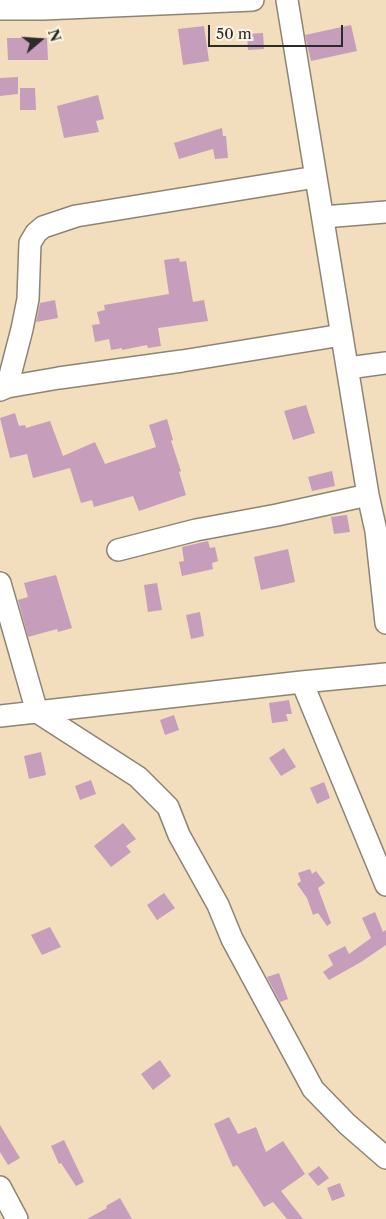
<!DOCTYPE html>
<html>
<head>
<meta charset="utf-8">
<style>
	body { margin:0 }
	#map { position:relative; width:386px; height:1219px; overflow:hidden; background:#f2ddbd; font-family:"Libre Caslon Text",serif }
	canvas { display:block }
	.north { position:absolute; left:15px; top:15px; width:50px; height:50px; -webkit-text-stroke:4px #fcf5e5; paint-order:stroke; rotate:72deg; font-size:14px; font-weight:700; line-height:20px; text-align:center; color:#2b2b2b }
	.north::after { content:''; display:block; margin:auto; width:18px; height:22px; background:#2b2b2b; clip-path:polygon(50% 0,100% 100%,50% 72%,0 100%) }
	.scale { position:absolute; left:208px; top:25px; width:135px; height:22px; box-sizing:border-box; border:2px solid #2b2b2b; border-top:0; padding-left:6px; font-size:15px; line-height:18px; white-space:nowrap; color:#2b2b2b; -webkit-text-stroke:4px #fcf5e5; paint-order:stroke }
</style>
</head>
<body>
<div id="map">
<canvas width="386" height="1219"></canvas>
<div class="north">N</div>
<div class="scale">50 m</div>
</div>
<script>
const c = document.querySelector('canvas').getContext('2d');
c.lineJoin = 'round';
function fill(path, color) {
  c.fillStyle = color;
  c.fill(path, 'evenodd');
}
function poly(rows) {
  const path = new Path2D();
  for (const r of rows) {
    path.moveTo(r[0], r[1]);
    for (let i = 2; i < r.length; i += 2) path.lineTo(r[i], r[i + 1]);
  }
  return path;
}
function strokePath(path, color, width, dash) {
  c.strokeStyle = color;
  c.lineWidth = width;
  c.lineCap = dash ? 'butt' : 'round';
  c.setLineDash(dash || []);
  c.stroke(path);
}
fill(poly([
	[351,25,357,51,311,61,305,35],
	[204,26,209,61,183,65,178,29],
	[263,33,264,49,248,50,247,34],
	[7,38,47,38,48,60,8,60],
	[18,77,18,94,0,96,0,78],
	[20,88,35,88,36,110,20,110],
	[98,95,104,119,96,121,99,132,64,138,57,106],
	[222,128,223,136,226,136,228,158,215,159,213,149,179,159,174,143],
	[179,258,180,262,186,261,193,302,204,300,208,321,158,328,161,346,148,348,147,345,122,350,122,348,111,350,109,339,95,342,92,325,100,324,97,312,105,310,104,305,169,294,164,260],
	[55,300,58,318,36,322,40,303],
	[306,405,315,433,293,440,284,411],
	[15,413,19,426,25,425,26,428,50,421,63,456,95,442,105,464,156,447,149,425,167,419,173,440,171,441,181,471,179,472,186,495,139,511,133,496,94,507,92,500,81,503,70,468,33,478,27,454,10,458,0,418],
	[332,471,335,486,312,491,308,477],
	[347,515,350,532,334,534,331,517],
	[208,541,210,548,215,547,218,561,212,563,213,569,182,576,179,562,184,561,182,547],
	[288,549,295,582,261,590,254,557],
	[56,575,72,628,58,632,57,629,28,637,18,600,28,597,24,583],
	[157,583,162,610,148,612,144,585],
	[200,612,204,636,191,639,186,615],
	[289,700,292,714,286,714,288,721,272,723,269,703],
	[174,715,179,730,165,735,160,720],
	[284,748,296,767,281,776,269,758],
	[41,752,46,775,29,779,24,756],
	[91,780,96,794,80,800,75,786],
	[324,782,330,798,317,804,310,788],
	[123,823,136,839,126,846,131,852,111,867,94,846],
	[310,869,312,874,316,871,325,883,318,888,331,923,327,926,318,913,313,915,307,898,297,884,301,881,298,873],
	[164,893,175,908,157,920,147,905],
	[375,912,383,932,386,930,386,945,361,962,329,980,323,972,333,965,328,955,345,946,349,954,371,938,362,918],
	[50,927,61,947,42,955,31,935],
	[279,973,288,999,280,1002,267,977],
	[160,1060,171,1076,153,1090,141,1074],
	[229,1117,238,1134,256,1127,266,1152,283,1141,305,1174,281,1191,303,1219,287,1219,273,1202,264,1207,237,1165,233,1167,214,1124],
	[0,1125,20,1158,8,1165,0,1152],
	[64,1140,84,1182,76,1186,61,1163,59,1164,51,1146],
	[319,1166,329,1178,318,1186,308,1174],
	[340,1183,345,1196,332,1201,327,1188],
	[120,1198,132,1219,87,1219,107,1208,106,1206]
]), '#c79dbc');
const minor = poly([
	[287,0,368,495,376,531,386,623],
	[0,9,43,9,253,0],
	[323,217,386,212],
	[348,368,386,363],
	[7,387,22,329,28,299,30,243,36,233,43,227,76,216,316,177],
	[0,390,7,387,59,378,182,361,342,335],
	[118,550,196,530,277,515,368,495],
	[0,583,37,712,138,777,168,807,179,835,218,905,232,939,313,1089,347,1124,386,1158],
	[302,682,386,885],
	[0,716,302,682,386,674],
	[0,1187,17,1219]
]);
strokePath(minor, '#8e8474', 24);
strokePath(minor, '#fff', 21);
</script>
</body>
</html>
